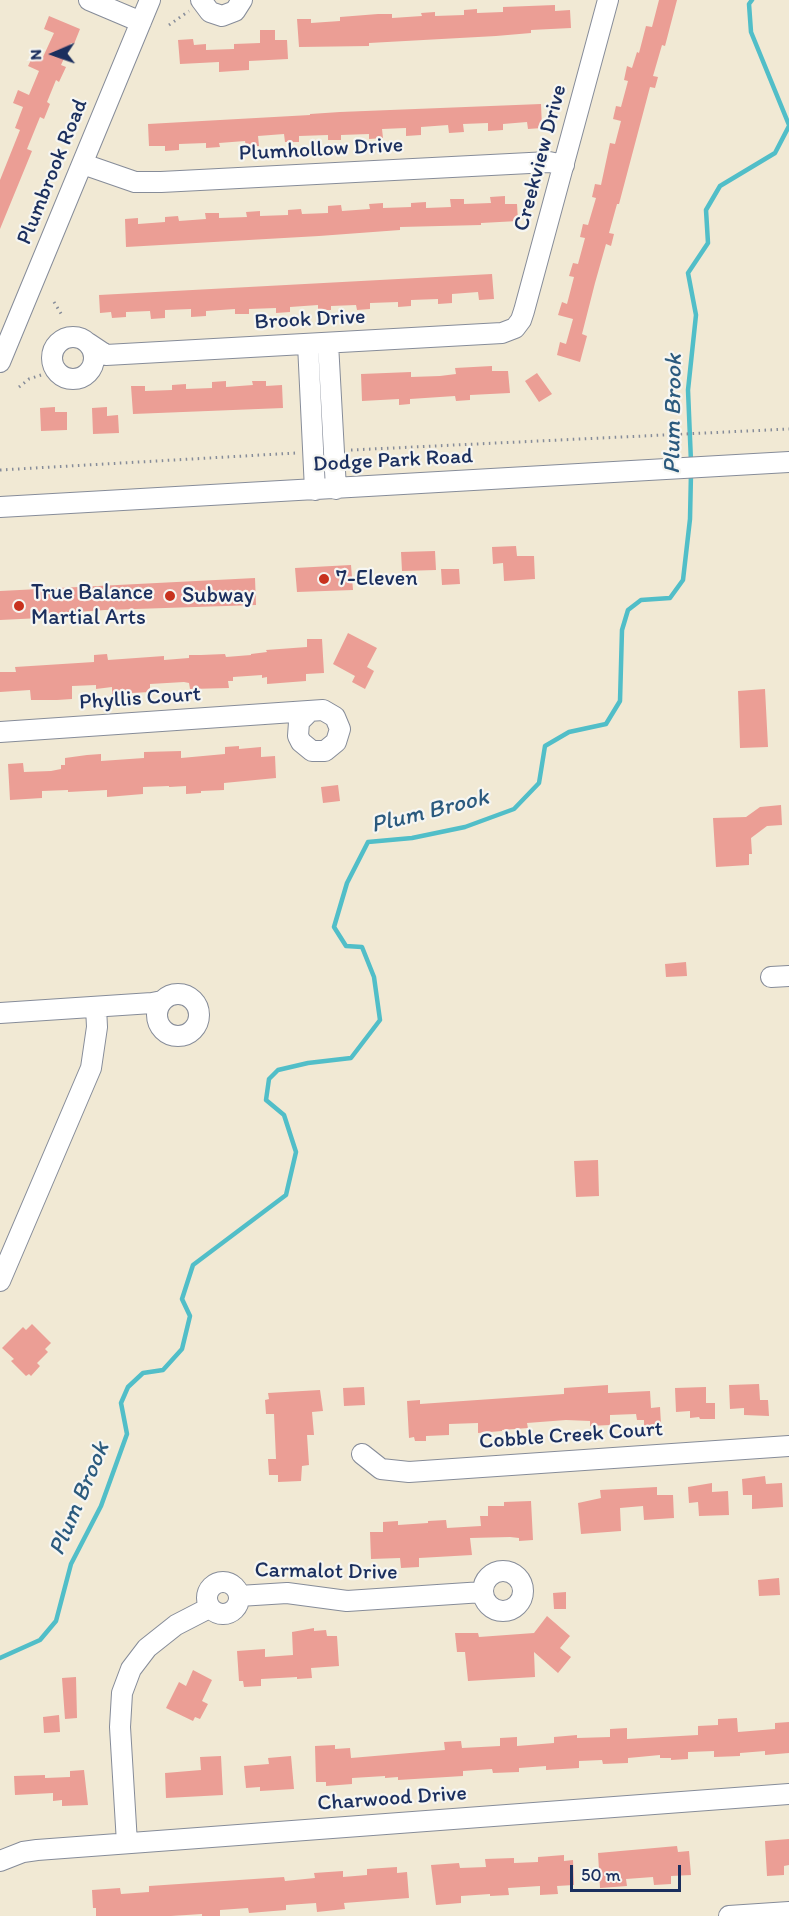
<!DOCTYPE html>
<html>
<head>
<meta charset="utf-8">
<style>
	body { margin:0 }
	#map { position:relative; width:789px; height:1916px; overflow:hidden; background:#f1e9d4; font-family:Itim,sans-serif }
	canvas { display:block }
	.north { position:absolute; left:24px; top:24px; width:60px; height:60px; -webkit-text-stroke:4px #f6f6f2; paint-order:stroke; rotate:268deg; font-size:16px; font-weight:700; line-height:24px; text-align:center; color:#1b2f5e }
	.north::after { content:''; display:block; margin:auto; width:21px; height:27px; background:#1b2f5e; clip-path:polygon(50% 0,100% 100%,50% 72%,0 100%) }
	.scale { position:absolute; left:570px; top:1865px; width:111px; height:27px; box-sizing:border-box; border:3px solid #1b2f5e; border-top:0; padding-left:8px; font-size:18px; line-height:21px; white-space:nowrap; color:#1b2f5e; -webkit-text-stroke:4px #f6f6f2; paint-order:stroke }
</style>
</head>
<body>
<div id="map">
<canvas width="789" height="1916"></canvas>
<div class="north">N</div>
<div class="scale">50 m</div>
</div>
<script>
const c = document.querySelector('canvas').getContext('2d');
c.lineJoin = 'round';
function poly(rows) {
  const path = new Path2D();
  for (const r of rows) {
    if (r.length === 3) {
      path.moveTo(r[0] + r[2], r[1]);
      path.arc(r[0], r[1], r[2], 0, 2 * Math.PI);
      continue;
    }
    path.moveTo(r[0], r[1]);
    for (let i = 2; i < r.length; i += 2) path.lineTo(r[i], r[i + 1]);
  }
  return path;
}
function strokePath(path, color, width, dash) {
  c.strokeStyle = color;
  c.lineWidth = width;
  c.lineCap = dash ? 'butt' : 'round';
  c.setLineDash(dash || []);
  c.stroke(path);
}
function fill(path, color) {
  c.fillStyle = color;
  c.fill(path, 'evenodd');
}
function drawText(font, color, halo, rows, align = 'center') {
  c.font = font + ' Itim,sans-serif';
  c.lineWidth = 4.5;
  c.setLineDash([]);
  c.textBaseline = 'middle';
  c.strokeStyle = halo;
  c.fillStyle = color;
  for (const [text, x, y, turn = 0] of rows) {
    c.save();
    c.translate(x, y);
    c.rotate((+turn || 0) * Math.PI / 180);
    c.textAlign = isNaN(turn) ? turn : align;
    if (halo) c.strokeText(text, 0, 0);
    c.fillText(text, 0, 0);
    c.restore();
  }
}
strokePath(poly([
	[752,0,749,4,751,32,789,125],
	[691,462,688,390,696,315,688,273,708,243,706,210,720,186,775,153,789,126],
	[0,1658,40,1640,56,1621,71,1564,101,1506,127,1434,121,1403,128,1387,143,1373,163,1370,182,1349,190,1316,182,1299,193,1265,286,1195,296,1152,284,1115,266,1100,269,1079,278,1070,308,1063,351,1058,380,1020,374,977,362,947,346,946,334,927,347,883,368,842,412,838,465,827,514,809,539,783,545,746,569,732,606,724,620,701,622,630,628,610,641,600,670,598,683,580,690,519,691,473]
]), '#51bec8', 4.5);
fill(poly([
	[659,0,677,0,665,46,662,45,653,76,658,77,655,88,650,87,619,204,617,204,609,233,614,234,611,246,606,244,595,283,582,334,587,336,580,362,557,355,560,342,566,344,573,319,558,315,562,302,567,304,574,277,569,276,573,263,578,264,585,238,580,237,583,224,588,225,596,198,592,197,595,184,601,185,610,143,615,144,621,121,613,119,616,106,621,107,628,81,624,80,627,66,632,68,637,52,639,53,646,26,652,27],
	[555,5,555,11,570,10,571,28,531,30,531,33,496,36,369,43,369,46,299,47,297,19,311,19,311,23,340,21,340,17,378,14,392,14,392,18,422,16,421,13,435,12,435,16,464,15,464,10,477,9,477,13,503,12,503,7],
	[49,16,80,29,74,44,71,43,61,65,66,67,59,82,56,80,47,102,50,104,44,119,40,117,27,149,32,151,0,229,0,180,20,130,15,128,23,107,13,103,18,90,29,95,39,71,28,66,34,54,43,57,54,33,44,29],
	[260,30,275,30,275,40,287,40,288,59,249,61,249,70,219,72,219,62,180,64,178,40,193,39,194,45,206,44,206,50,234,49,234,44,260,43],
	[541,104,542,128,528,129,527,122,503,124,503,130,488,131,488,123,463,124,464,132,449,133,448,125,421,127,421,135,406,136,406,128,382,129,383,138,369,139,369,134,341,135,341,140,328,140,328,135,299,136,299,142,285,142,284,134,258,136,259,146,246,146,245,141,219,143,220,147,206,148,206,143,179,144,179,150,165,151,165,146,149,146,148,124,310,115,310,114,340,112],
	[505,196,505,204,517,204,518,221,481,223,481,225,400,227,400,230,319,236,126,247,125,219,138,218,138,224,165,222,165,217,178,216,179,221,206,219,205,213,219,213,219,218,247,217,246,212,260,211,260,216,288,215,288,210,301,209,302,214,328,213,328,206,341,205,342,211,370,209,369,204,383,203,383,208,411,207,411,203,426,202,426,208,451,207,450,199,464,199,464,204,491,203,490,197],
	[492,274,494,299,479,300,478,292,452,294,452,303,438,304,438,299,411,300,411,306,398,307,398,302,370,303,370,309,357,310,356,305,331,306,331,310,318,310,318,305,290,307,290,312,276,313,276,308,249,309,249,314,235,314,235,309,206,311,206,316,191,317,191,309,165,310,165,318,151,319,150,311,126,312,126,317,112,318,111,312,100,313,99,295],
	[492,366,492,371,508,371,510,393,470,395,470,400,456,401,455,396,410,399,410,404,399,405,399,399,362,401,361,374,411,372,411,377,440,376,456,374,455,368],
	[537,373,552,394,539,402,525,381],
	[226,381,226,387,253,385,252,381,266,381,266,386,282,385,283,408,133,414,131,386,145,386,145,391,172,390,172,385,186,384,186,389,212,388,212,382],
	[55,407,55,412,67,412,67,430,41,431,40,408],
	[107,407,107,416,118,415,119,433,93,434,92,408],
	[516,546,517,556,534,556,535,579,504,581,503,563,493,564,492,547],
	[435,551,436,570,402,571,401,552],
	[351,565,353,590,297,592,295,568],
	[441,569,459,569,460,584,442,585],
	[255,578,256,605,105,610,62,613,62,617,0,620,0,591],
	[348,633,377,648,367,667,374,671,365,689,352,682,355,676,333,664],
	[307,639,322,639,324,673,306,674,306,681,267,684,267,677,262,678,262,675,233,677,233,681,228,681,229,688,190,689,189,683,184,682,150,684,150,692,112,694,112,687,96,689,96,685,72,686,72,699,57,700,31,700,30,690,0,692,0,672,16,672,15,667,94,662,94,655,107,654,108,660,164,656,164,660,189,658,189,655,201,655,225,654,226,657,251,655,251,654,267,652,266,650,307,647],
	[765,689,768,747,740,748,738,691],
	[239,746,239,749,261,747,261,757,275,756,276,778,224,783,224,790,201,791,201,793,186,794,186,786,169,787,169,786,143,787,143,794,107,797,107,790,68,792,68,790,42,791,42,798,10,800,8,764,23,763,24,772,51,771,61,769,61,765,65,765,65,758,87,755,101,754,101,761,144,758,144,752,181,751,181,758,225,754,225,747],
	[338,785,340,801,323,803,321,787],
	[781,805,782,825,767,826,751,838,752,854,749,854,749,865,716,867,713,818,746,817,760,807],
	[686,962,687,976,666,977,665,964],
	[598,1160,599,1196,576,1197,574,1161],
	[32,1324,51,1343,45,1349,48,1352,37,1363,40,1366,31,1376,29,1374,26,1376,11,1361,14,1359,2,1348,23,1327,26,1330],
	[759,1384,760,1400,768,1400,769,1416,744,1415,744,1408,730,1409,729,1385],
	[608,1385,608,1393,650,1391,651,1408,660,1407,661,1424,644,1426,644,1420,637,1420,636,1414,610,1415,610,1425,590,1426,590,1421,566,1420,527,1423,528,1428,502,1430,502,1431,478,1433,478,1423,449,1424,449,1435,426,1436,426,1441,415,1441,414,1437,409,1438,407,1401,420,1400,420,1404,564,1394,564,1388],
	[364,1387,365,1405,344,1406,343,1388],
	[706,1387,706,1403,715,1403,715,1419,700,1419,699,1417,690,1418,690,1411,676,1412,675,1388],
	[320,1390,323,1411,312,1412,314,1435,307,1435,309,1465,302,1466,301,1481,278,1482,278,1475,269,1475,268,1459,276,1459,274,1414,266,1414,265,1400,269,1399,268,1393],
	[765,1476,766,1484,782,1483,783,1507,752,1509,752,1495,743,1495,742,1479],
	[712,1483,712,1492,728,1491,729,1515,699,1516,698,1502,689,1503,688,1487],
	[657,1487,657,1495,673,1495,674,1518,644,1520,643,1506,620,1508,621,1531,581,1534,578,1503,601,1498,600,1490],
	[531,1501,533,1540,519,1541,519,1538,510,1537,470,1538,472,1555,419,1558,419,1567,401,1568,400,1558,371,1559,370,1532,383,1532,383,1522,398,1521,398,1525,428,1523,428,1521,446,1520,447,1528,481,1526,480,1516,488,1516,488,1506,504,1506,504,1502],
	[779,1578,780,1595,759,1596,758,1580],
	[566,1592,566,1609,554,1609,553,1593],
	[547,1616,570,1636,560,1648,571,1657,558,1673,534,1652,535,1677,468,1681,465,1652,457,1652,455,1633,478,1633,479,1637,534,1633],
	[314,1628,314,1631,326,1630,327,1636,337,1636,339,1666,311,1668,312,1678,297,1679,297,1677,261,1679,261,1686,244,1687,243,1681,239,1681,237,1651,265,1649,265,1657,293,1655,292,1632],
	[193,1670,212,1680,202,1701,208,1704,200,1719,195,1717,193,1721,166,1708,179,1682,186,1686],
	[76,1677,77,1718,65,1719,62,1678],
	[59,1715,60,1732,44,1733,43,1717],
	[737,1718,738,1732,775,1729,775,1723,789,1722,789,1753,765,1755,765,1751,740,1753,740,1756,714,1757,714,1751,688,1752,688,1759,671,1760,671,1758,660,1758,660,1755,628,1758,628,1763,603,1764,602,1760,579,1761,579,1768,546,1770,546,1766,519,1768,519,1772,493,1773,492,1769,463,1771,463,1776,398,1780,398,1777,385,1778,385,1776,352,1778,352,1784,326,1786,326,1782,316,1782,315,1746,335,1745,335,1749,350,1748,351,1758,445,1750,444,1742,461,1741,462,1748,500,1746,500,1738,517,1737,517,1746,554,1743,554,1737,577,1735,577,1738,610,1737,610,1729,627,1728,627,1739,698,1735,698,1726,718,1725,718,1719],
	[221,1756,223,1795,166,1798,165,1773,201,1770,200,1757],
	[291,1756,294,1789,260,1791,260,1787,246,1788,244,1766,269,1764,268,1758],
	[84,1770,88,1805,62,1806,62,1800,53,1801,53,1793,15,1795,14,1776,45,1775,45,1778,70,1777,70,1771],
	[789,1839,789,1865,784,1866,784,1875,767,1876,765,1841],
	[677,1846,678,1852,689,1851,691,1875,671,1876,671,1884,654,1885,653,1877,626,1879,627,1886,600,1888,598,1853],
	[564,1855,564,1861,573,1860,574,1885,557,1886,558,1894,540,1895,540,1886,508,1888,509,1895,490,1896,490,1894,461,1896,461,1903,436,1905,431,1865,459,1863,460,1868,486,1867,485,1859,514,1858,514,1863,538,1862,538,1857],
	[397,1867,397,1873,407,1872,409,1898,344,1903,345,1909,317,1912,316,1903,286,1905,286,1910,249,1913,248,1908,220,1910,220,1916,202,1916,202,1914,171,1916,96,1916,96,1908,93,1908,92,1890,120,1888,121,1894,149,1892,149,1886,284,1877,285,1881,315,1878,314,1873,343,1871,343,1877,367,1875,367,1869]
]), '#eb9e95');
const minor = poly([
	[89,0,141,22],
	[201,0,210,12,222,16,235,11,242,0],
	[83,164,135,182,161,182,549,162,564,165],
	[73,358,21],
	[88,343,106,355,502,333,515,328,521,320,524,311,608,0],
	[328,343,336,489],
	[308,344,315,490],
	[0,362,150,0],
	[0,507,789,462],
	[0,732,323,710,335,717,340,729,336,742,325,751,312,751,301,742,298,736,299,722,309,712],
	[771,977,789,976],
	[178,1015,21],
	[0,1013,152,1003,162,1001],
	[0,1281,91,1068,97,1027,96,1007],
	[362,1454,381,1469,409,1472,789,1446],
	[503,1591,20],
	[223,1598,16],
	[239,1596,287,1593,347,1601,483,1592],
	[127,1843,120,1727,122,1693,131,1669,147,1648,176,1625,209,1608],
	[0,1861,23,1852,37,1850,789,1794],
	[729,1916,789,1912]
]);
strokePath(minor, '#868c99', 22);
strokePath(poly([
	[169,25,189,11],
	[54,302,63,317],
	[19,387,29,379,41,375],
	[351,450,789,429],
	[0,470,296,453]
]), '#868c99', 3, [1.5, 4.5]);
strokePath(minor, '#fff', 20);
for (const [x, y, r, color] of [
	[324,579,6,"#c8321e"],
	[170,596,6,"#c8321e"],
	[19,606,6,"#c8321e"]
]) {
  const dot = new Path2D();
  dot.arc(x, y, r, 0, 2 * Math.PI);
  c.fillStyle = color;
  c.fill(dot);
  strokePath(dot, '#f6f6f2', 2);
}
drawText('22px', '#1b2f5e', '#f6f6f2', [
	["Plumhollow Drive",321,150,-3],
	["Creekview Drive",541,158,-75],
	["Plumbrook Road",53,172,-68],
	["Brook Drive",310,320,-3],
	["Dodge Park Road",393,461,-3],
	["Phyllis Court",140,699,-4],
	["Cobble Creek Court",571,1436,-4],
	["Carmalot Drive",326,1572,1],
	["Charwood Drive",392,1799,-4]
]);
drawText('22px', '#1b2f5e', '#f6f6f2', [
	["7-Eleven",336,579],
	["True Balance",31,593],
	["Martial Arts",31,618],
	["Subway",182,596]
], 'left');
drawText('italic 24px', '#2b5a7e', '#f6f6f2', [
	["Plum Brook",674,414,-89],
	["Plum Brook",430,812,-14],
	["Plum Brook",80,1499,-67]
]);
</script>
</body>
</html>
